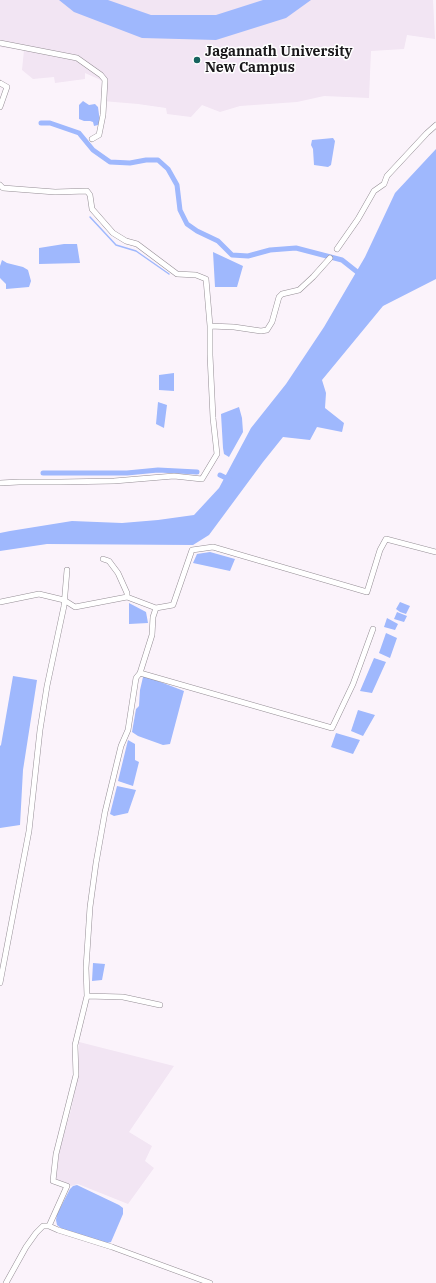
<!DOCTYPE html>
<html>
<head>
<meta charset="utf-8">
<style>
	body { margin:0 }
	canvas { display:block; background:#fbf3fb }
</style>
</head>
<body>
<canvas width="436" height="1283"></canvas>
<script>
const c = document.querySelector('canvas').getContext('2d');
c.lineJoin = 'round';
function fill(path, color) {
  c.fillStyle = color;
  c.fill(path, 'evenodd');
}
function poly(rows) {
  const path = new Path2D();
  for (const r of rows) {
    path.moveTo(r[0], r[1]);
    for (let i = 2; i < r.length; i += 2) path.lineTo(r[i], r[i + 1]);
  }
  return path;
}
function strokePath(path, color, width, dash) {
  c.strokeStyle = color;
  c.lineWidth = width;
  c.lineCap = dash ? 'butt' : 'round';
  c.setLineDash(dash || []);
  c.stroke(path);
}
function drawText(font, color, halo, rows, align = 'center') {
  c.font = font + ' "IBM Plex Serif",serif';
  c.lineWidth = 3;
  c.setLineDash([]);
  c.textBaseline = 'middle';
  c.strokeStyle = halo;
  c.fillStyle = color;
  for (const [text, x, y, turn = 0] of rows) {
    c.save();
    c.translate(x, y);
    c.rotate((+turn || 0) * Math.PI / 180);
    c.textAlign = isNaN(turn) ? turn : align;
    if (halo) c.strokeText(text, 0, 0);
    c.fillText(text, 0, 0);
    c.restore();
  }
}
fill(poly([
	[0,0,433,0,435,39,407,35,404,49,371,51,369,98,324,96,297,102,240,106,220,112,202,105,191,117,167,114,166,108,138,104,102,101,103,81,85,73,85,79,55,83,54,77,33,79,22,70,24,50,0,47],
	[79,1042,174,1066,129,1132,152,1146,145,1161,154,1168,128,1204,78,1184,71,1186,56,1180,59,1151,71,1110,78,1076]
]), '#f2e5f3');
fill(poly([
	[59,0,108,0,151,15,216,15,263,0,311,0,286,18,216,40,142,38,74,12],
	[83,101,89,105,95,104,98,107,100,122,98,125,94,126,93,122,90,121,84,121,79,119,79,105],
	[333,138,335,141,331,165,328,167,314,165,313,149,311,145,312,140],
	[436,149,436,279,383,306,322,380,326,393,325,408,344,423,342,432,317,427,310,440,283,437,263,462,209,535,193,545,47,544,0,551,0,533,10,531,72,521,122,523,158,520,194,515,219,488,251,428,286,384,324,327,365,257,395,193],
	[64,244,77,244,80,263,39,264,39,248],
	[213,252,243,266,237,287,215,287],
	[2,260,7,263,23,267,28,270,31,281,29,287,6,289,6,284,0,278,0,266],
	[174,373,174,391,159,390,159,375],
	[158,402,167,405,164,428,156,424],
	[239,407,242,418,243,432,229,457,224,454,223,448,221,414],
	[210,552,235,559,230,571,193,563,197,554],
	[400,602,410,606,406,614,400,612,396,609],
	[129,603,146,612,148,623,129,624],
	[397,612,407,616,404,622,394,619],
	[387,618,398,624,395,630,384,627],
	[386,633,397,638,390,658,379,653],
	[374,658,386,662,372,693,360,691],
	[13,676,37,680,23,770,20,825,0,828,0,746,1,745],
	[145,676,184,691,170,744,163,745,138,736,132,732,136,709,139,706,140,690,143,677],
	[358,710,375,715,363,736,351,731],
	[336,733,360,740,353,754,331,747],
	[128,740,135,744,135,760,139,762,133,786,118,781],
	[117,786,136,790,128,813,114,816,110,814],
	[93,963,105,964,102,980,92,981],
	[77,1185,119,1205,123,1208,123,1214,111,1242,107,1243,62,1229,57,1225,56,1220,57,1214,70,1189,73,1186]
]), '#9fb8fd');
strokePath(poly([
	[90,217,116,245,136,251,169,274]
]), '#9fb8fd', 1.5);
strokePath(poly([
	[41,123,50,123,79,133,93,150,110,162,130,163,146,160,158,160,168,169,177,185,180,210,187,224,197,231,218,241,232,255,248,256,270,250,296,248,342,260,361,275],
	[43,473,127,473,158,470,197,472],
	[220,475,230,480]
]), '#9fb8fd', 5);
const minor = poly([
	[0,43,77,58,101,75,105,80,103,115,99,135,92,139],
	[0,83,7,87,0,107],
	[0,185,3,188,55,192,87,191,90,195,92,209,113,233,126,241,137,244,177,274,196,275,206,279,210,326,210,355,213,418,217,454,202,479,174,476,114,481,61,482,19,482,0,483],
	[337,249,358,219,374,191,384,184,387,176,427,133,436,125],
	[210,326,234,327,261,331,267,330,272,322,279,297,282,294,299,290,313,277,330,258],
	[103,559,109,561,118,573,127,593,127,597],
	[0,602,39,594,64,600,75,607,127,597,156,608,173,605,192,550,213,547,367,592,380,550,386,539,436,552],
	[140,673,332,728,353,684,373,629],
	[0,983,29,831,40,730,47,686,64,606,67,570],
	[87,996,123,997,160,1005],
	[49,1226,67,1186,53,1181,56,1154,76,1075,75,1045,87,996,86,968,90,907,96,863,105,812,121,746,128,730,136,678,140,673,152,635,153,617,156,608],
	[6,1283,26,1247,36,1233,43,1226,49,1226,58,1230,112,1247,210,1283]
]);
strokePath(minor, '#958e95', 6);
strokePath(minor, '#fff', 5);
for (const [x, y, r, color] of [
	[197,60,4,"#16635e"]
]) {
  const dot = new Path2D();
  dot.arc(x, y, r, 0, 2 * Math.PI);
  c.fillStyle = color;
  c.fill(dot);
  strokePath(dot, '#fff', 1.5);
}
drawText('bold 14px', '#19171a', '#fff', [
	["Jagannath University",205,52],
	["New Campus",205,68]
], 'left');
</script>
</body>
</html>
